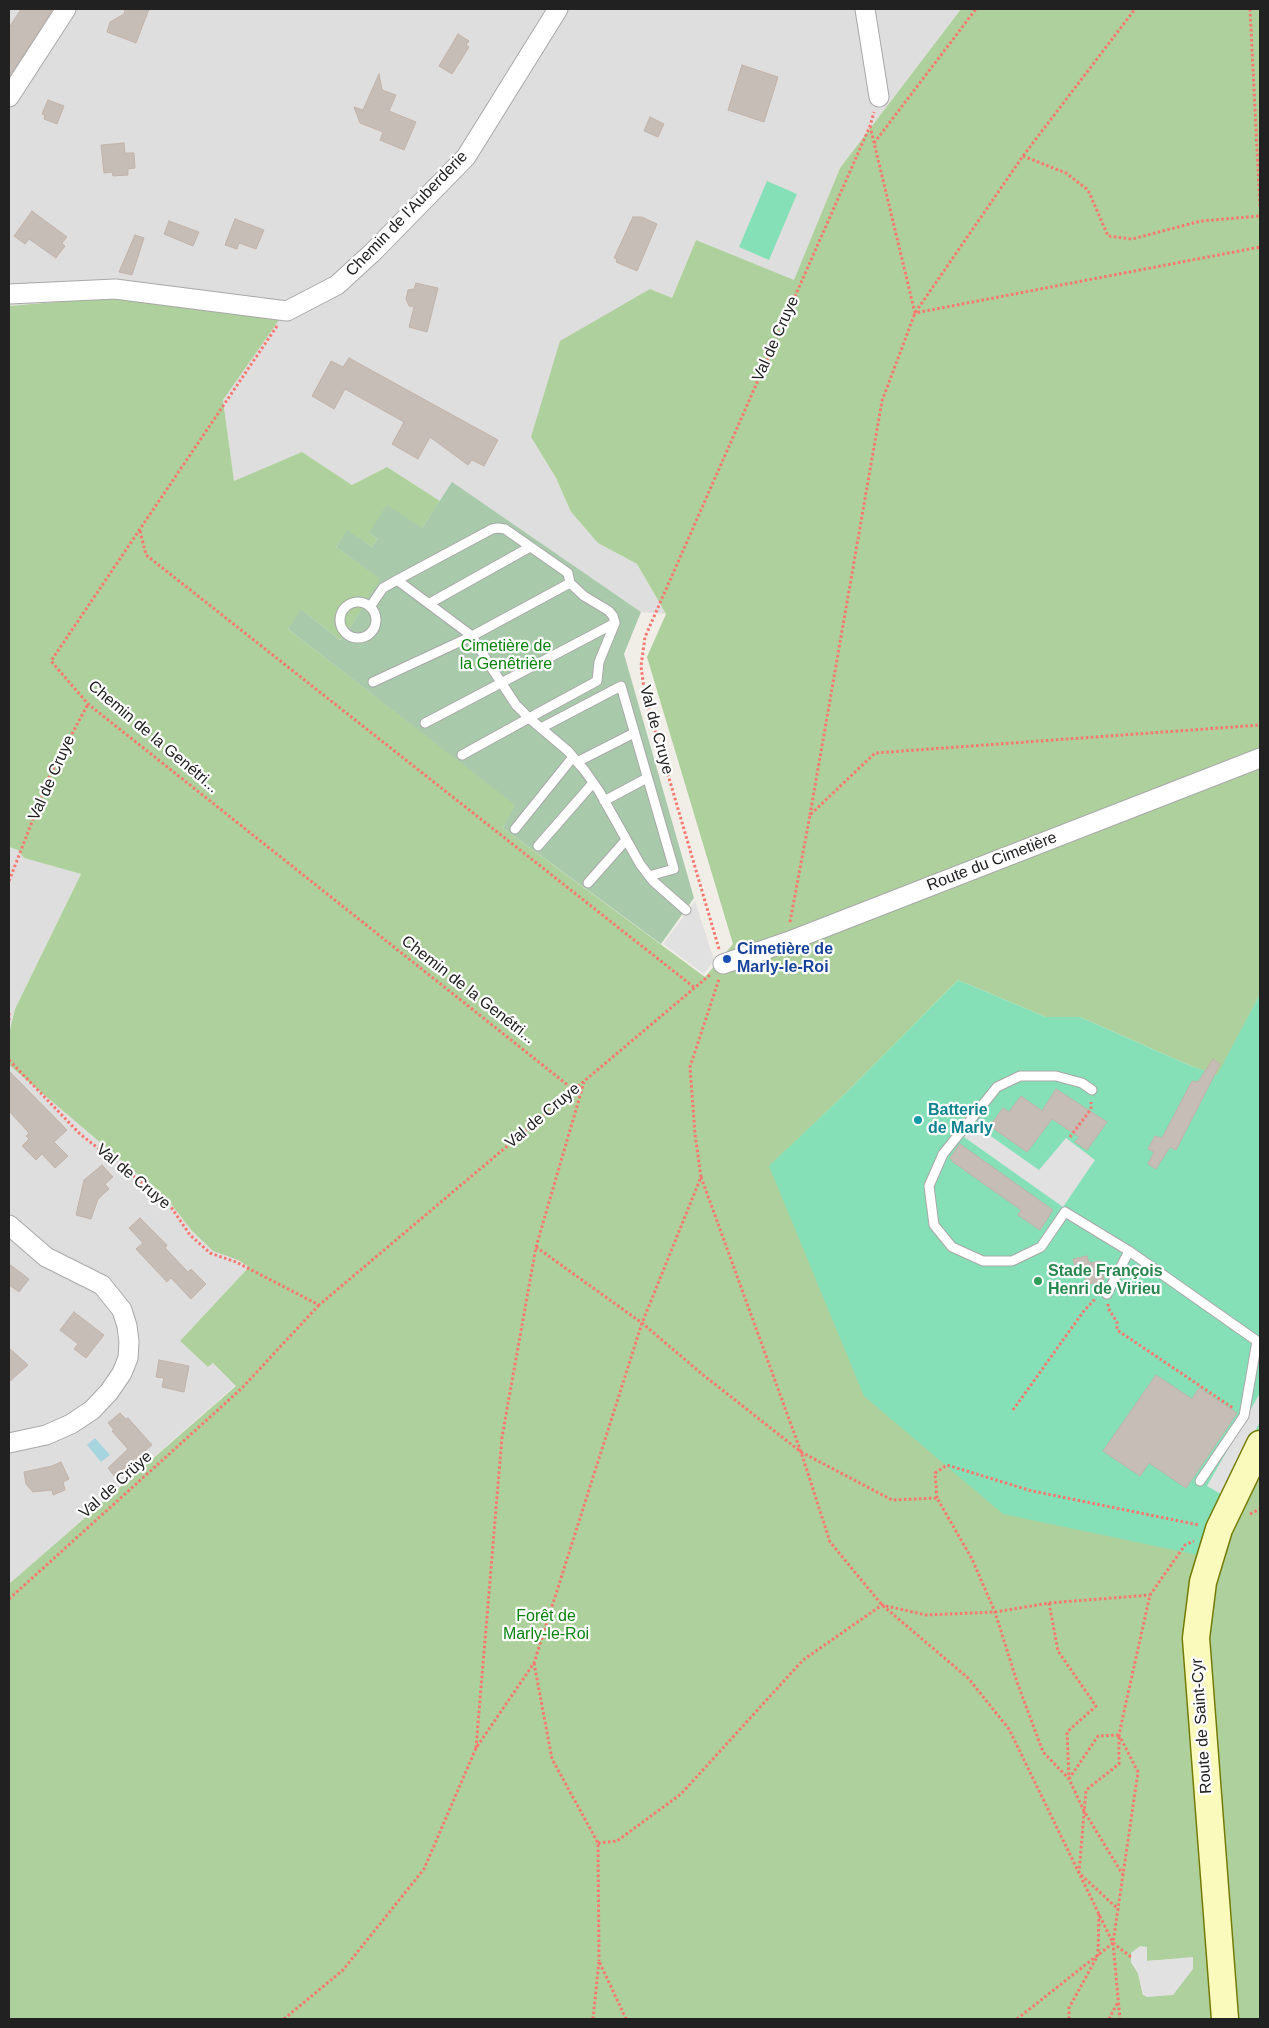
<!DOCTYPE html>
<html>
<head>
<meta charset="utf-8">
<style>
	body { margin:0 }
	#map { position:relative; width:1269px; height:2028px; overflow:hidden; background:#f1ede7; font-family:Helvetica,sans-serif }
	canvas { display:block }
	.frame { position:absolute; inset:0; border:10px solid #212121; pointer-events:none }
</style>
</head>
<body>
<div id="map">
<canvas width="1269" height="2028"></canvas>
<div class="frame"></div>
</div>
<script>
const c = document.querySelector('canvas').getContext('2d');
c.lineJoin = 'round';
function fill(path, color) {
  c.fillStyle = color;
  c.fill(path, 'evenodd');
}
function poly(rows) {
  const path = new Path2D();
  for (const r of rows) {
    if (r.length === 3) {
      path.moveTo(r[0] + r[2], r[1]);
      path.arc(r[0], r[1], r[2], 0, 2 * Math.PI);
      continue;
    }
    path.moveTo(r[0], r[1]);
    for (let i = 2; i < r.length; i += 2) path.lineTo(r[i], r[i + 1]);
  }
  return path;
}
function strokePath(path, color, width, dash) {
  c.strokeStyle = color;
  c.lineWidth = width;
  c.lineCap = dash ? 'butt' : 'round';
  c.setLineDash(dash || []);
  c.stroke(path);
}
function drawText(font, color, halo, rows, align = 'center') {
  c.font = font + ' Helvetica,sans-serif';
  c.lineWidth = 4.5;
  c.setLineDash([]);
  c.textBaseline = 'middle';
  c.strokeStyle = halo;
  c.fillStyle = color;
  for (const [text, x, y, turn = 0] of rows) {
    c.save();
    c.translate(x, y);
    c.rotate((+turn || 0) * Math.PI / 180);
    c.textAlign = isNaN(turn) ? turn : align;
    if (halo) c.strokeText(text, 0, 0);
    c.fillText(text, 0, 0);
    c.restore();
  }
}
fill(poly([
	[9,9,961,9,840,168,794,281,696,240,672,298,531,437,556,478,571,512,598,543,637,564,666,614,641,612,452,483,440,501,387,467,352,485,302,452,234,482,223,400,278,320,114,297,9,306],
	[9,847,18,850,24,858,81,874,15,1009,9,1034],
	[9,1065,168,1200,192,1231,213,1251,238,1260,249,1267,180,1341,208,1367,213,1363,236,1385,9,1584]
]), '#dfdede');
fill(poly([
	[961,9,1260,9,1260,994,1218,1076,1191,1066,1080,1017,1046,1017,958,980,848,1091,770,1166,1198,1555,1260,1426,1260,2019,9,2019,9,1584,236,1386,213,1363,208,1367,180,1341,249,1267,238,1260,213,1251,192,1231,168,1200,9,1065,9,1034,15,1009,81,874,24,858,18,850,9,847,9,306,114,297,279,320,223,400,234,481,302,452,352,485,387,467,440,501,422,528,369,533,377,539,372,547,347,531,336,547,381,579,351,626,340,640,302,610,288,629,516,805,503,828,705,977,733,944,647,657,666,614,637,564,598,543,571,512,556,478,531,437,560,341,650,289,672,298,696,240,794,280,840,168],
	[1131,1954,1147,1961,1193,1958,1143,1995,1138,1973,1131,1962]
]), '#aed09c');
fill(poly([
	[452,482,641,612,624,654,694,898,661,944,503,828,515,805,288,629,301,609,340,640,351,626,380,579,336,547,347,530,372,547,377,539,369,533,387,505,422,528]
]), '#a8caab');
fill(poly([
	[767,181,797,194,769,260,739,247],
	[958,980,1046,1017,1080,1017,1191,1066,1217,1075,1260,994,1260,1426,1198,1555,1003,1514,864,1396,769,1166,848,1091]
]), '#85e0b8');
fill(poly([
	[695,901,714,960,704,974,663,944],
	[975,1125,1039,1170,1066,1138,1095,1160,1063,1207,964,1137],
	[1260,1393,1260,1422,1221,1494,1207,1486],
	[1140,1946,1147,1947,1147,1961,1193,1957,1193,1969,1173,1995,1147,1997,1143,1995,1138,1973,1131,1962,1131,1953]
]), '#e1e1e1');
fill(poly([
	[95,1438,110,1455,101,1462,87,1445]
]), '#a7d5df');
const building = poly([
	[21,9,53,9,9,77,9,28,21,9],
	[125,9,149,9,136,43,107,32,110,22,124,14,125,9],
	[458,34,469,41,466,45,469,47,452,74,439,66,458,34],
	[742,65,778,77,764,122,728,110,742,65],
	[379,74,382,90,396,95,389,111,416,122,404,150,380,140,383,132,360,123,354,107,363,110,379,74],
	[48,100,64,106,57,124,44,119,45,115,42,114,48,100],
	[650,117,664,124,658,137,644,131,650,117],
	[124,143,125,153,134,153,135,168,128,169,128,175,113,176,112,172,104,173,101,145,124,143],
	[32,211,67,237,62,243,65,246,56,258,29,239,25,244,14,236,32,211],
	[633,217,642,217,657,224,637,271,616,262,617,259,614,258,633,217],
	[235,219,264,230,256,249,239,243,237,249,225,245,235,219],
	[169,221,199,232,193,246,164,234,169,221],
	[135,235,144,238,132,275,119,272,135,235],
	[416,283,438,288,427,332,409,327,414,307,409,306,406,299,408,290,414,289,416,283],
	[349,358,498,440,484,466,472,460,468,465,430,437,418,459,392,444,404,422,345,389,334,409,312,396,331,361,343,367,349,358],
	[1213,1059,1220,1064,1176,1150,1170,1147,1156,1169,1148,1164,1154,1152,1148,1149,1155,1136,1162,1138,1192,1081,1198,1082,1213,1059],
	[9,1071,67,1130,54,1142,68,1156,55,1168,42,1154,36,1160,22,1146,29,1139,26,1136,29,1133,9,1111,9,1071],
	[1056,1089,1107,1122,1087,1150,1075,1142,1079,1137,1052,1119,1027,1152,990,1126,1003,1108,1009,1112,1021,1096,1042,1111,1056,1089],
	[960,1144,1053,1210,1040,1230,1018,1215,1021,1210,953,1162,950,1158,960,1144],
	[102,1165,113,1177,105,1184,109,1189,98,1199,91,1219,76,1215,84,1180,102,1165],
	[140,1218,167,1245,165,1248,188,1272,191,1269,206,1284,191,1299,171,1278,167,1282,136,1249,143,1243,129,1228,140,1218],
	[1087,1256,1089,1263,1101,1261,1104,1280,1087,1285,1084,1273,1077,1276,1073,1259,1087,1256],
	[9,1264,29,1279,19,1292,9,1285,9,1264],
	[74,1312,104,1335,86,1358,74,1349,78,1344,60,1330,74,1312],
	[9,1348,28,1365,9,1382,9,1348],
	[159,1360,189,1366,184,1392,162,1387,164,1378,156,1377,159,1360],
	[1156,1375,1192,1399,1199,1388,1237,1413,1186,1488,1149,1463,1140,1476,1103,1451,1156,1375],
	[120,1413,126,1419,128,1418,152,1445,115,1477,108,1468,128,1449,112,1431,114,1430,108,1423,120,1413],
	[61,1462,69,1479,63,1482,65,1490,53,1495,52,1490,33,1492,26,1484,24,1472,52,1466,61,1462]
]);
fill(building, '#c6bdb6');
strokePath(building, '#c3b3a9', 1);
const lane = poly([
	[358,620,18],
	[430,603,530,547],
	[370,607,383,588,397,580],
	[373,682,472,636,570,583],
	[425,723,615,623],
	[541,728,621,686,674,869,649,876],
	[462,755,529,718,597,681,599,662,615,623,613,616,609,611,584,596,570,583,568,573,505,529,498,528,492,529,397,580,472,636,489,664,516,705,529,718,568,751,585,771,599,791,640,864,653,881,686,910],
	[577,762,634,733],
	[604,801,647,778],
	[515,829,573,757],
	[538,846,593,783],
	[588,883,626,840],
	[1092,1090,1082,1083,1056,1076,1020,1076,997,1087,943,1154,929,1186,934,1225,952,1247,983,1261,1012,1261,1041,1247,1065,1212,1129,1251,1257,1341,1244,1416,1200,1481],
	[1107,1294,1129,1251]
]);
const street = poly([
	[865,9,879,97],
	[9,97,66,9],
	[9,294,115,289,287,311,337,285,373,252,466,157,558,9],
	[723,964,787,942,1260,758],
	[9,1225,46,1257,102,1285,122,1310,127,1326,129,1342,128,1358,122,1373,109,1392,92,1410,71,1424,46,1435,9,1443]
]);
const secondary = poly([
	[1225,2019,1196,1638,1203,1582,1219,1529,1260,1444]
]);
strokePath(lane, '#a8a8a8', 11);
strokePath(street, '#a8a8a8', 21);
strokePath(secondary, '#747b04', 29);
strokePath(poly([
	[1250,9,1260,209],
	[870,126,915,313,1260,247],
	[874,143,976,9],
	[1023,156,1066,173,1088,190,1108,236,1132,239,1201,221,1260,216],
	[277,326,51,661,88,704,574,1090],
	[140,531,146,555,695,988],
	[810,815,882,401,915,313,1023,156,1135,9],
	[9,881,51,773,88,704],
	[790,922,810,815,875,753,1260,725],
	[719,949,645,696,641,666,645,637,870,126,874,112],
	[9,1013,9,1020],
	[9,1060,80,1134,169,1204,190,1235,210,1253,236,1262,319,1305,711,974],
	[1070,1137,1091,1109,1091,1102],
	[701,1177,801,1452,830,1542,882,1605,968,1678,1009,1729,1113,1943,1120,2019],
	[536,1247,642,1323,702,1374,801,1452,892,1500,937,1498,972,1559,995,1612,1017,1682,1043,1752,1069,1779,1084,1811,1123,1875],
	[1108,1304,1108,1308,1117,1322,1117,1330,1233,1408],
	[1013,1410,1083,1312,1096,1298],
	[937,1498,935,1473,947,1465,1032,1491,1199,1525],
	[1250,1514,1260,1509],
	[9,1599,241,1389,319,1305],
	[1049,1603,1058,1651,1096,1706,1067,1732,1069,1778],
	[534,1663,552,1759,598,1843,599,1961],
	[476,1748,502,1437,536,1247,584,1082],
	[1069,1779,1098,1736,1119,1735,1119,1764,1086,1790,1079,1873,1118,1909],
	[598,1843,617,1841,681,1794,803,1660,882,1605,926,1615,995,1612,1049,1603,1150,1595],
	[1113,1943,1131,1957],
	[284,2019,343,1970,424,1869,476,1748,534,1663,642,1323,701,1177,695,1134,690,1067,719,979],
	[593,2019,599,1961,626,2019],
	[1017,2019,1113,1943,1138,1772,1119,1735,1125,1707,1150,1595,1185,1545,1194,1541],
	[1069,2019,1069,2008,1098,1955,1099,1913],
	[1109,2019,1118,2002]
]), '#fb766e', 3, [2.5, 2.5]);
strokePath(lane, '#fff', 9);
strokePath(street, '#fff', 19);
strokePath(secondary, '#fafabc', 26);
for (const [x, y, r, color] of [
	[727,959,5,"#1a4fb4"],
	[918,1120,5,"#0f9aa8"],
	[1038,1281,5,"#2e9e5b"]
]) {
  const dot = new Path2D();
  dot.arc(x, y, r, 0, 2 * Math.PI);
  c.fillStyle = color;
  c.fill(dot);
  strokePath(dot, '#fff', 2);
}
drawText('16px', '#212121', '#fff', [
	["Chemin de l'Auberderie",407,214,-46],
	["Val de Cruye",776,339,-66],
	["Val de Cruye",656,730,75],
	["Chemin de la Genétri...",153,737,40],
	["Val de Cruye",52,778,-66],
	["Route du Cimetière",992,862,-21],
	["Chemin de la Genétri...",468,990,38],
	["Val de Cruye",543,1116,-40],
	["Val de Cruye",133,1177,40],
	["Val de Crüye",116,1485,-42],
	["Route de Saint-Cyr",1202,1726,-94]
]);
drawText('16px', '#0b820f', '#fff', [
	["Cimetière de",506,647],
	["la Genêtrière",506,665],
	["Forêt de",546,1617],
	["Marly-le-Roi",546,1635]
]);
drawText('bold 16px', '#164399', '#fff', [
	["Cimetière de",737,950],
	["Marly-le-Roi",737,968]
], 'left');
drawText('bold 16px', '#0d838f', '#fff', [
	["Batterie",928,1111],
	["de Marly",928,1129]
], 'left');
drawText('bold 16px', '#27864d', '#fff', [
	["Stade François",1048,1272],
	["Henri de Virieu",1048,1290]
], 'left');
</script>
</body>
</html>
